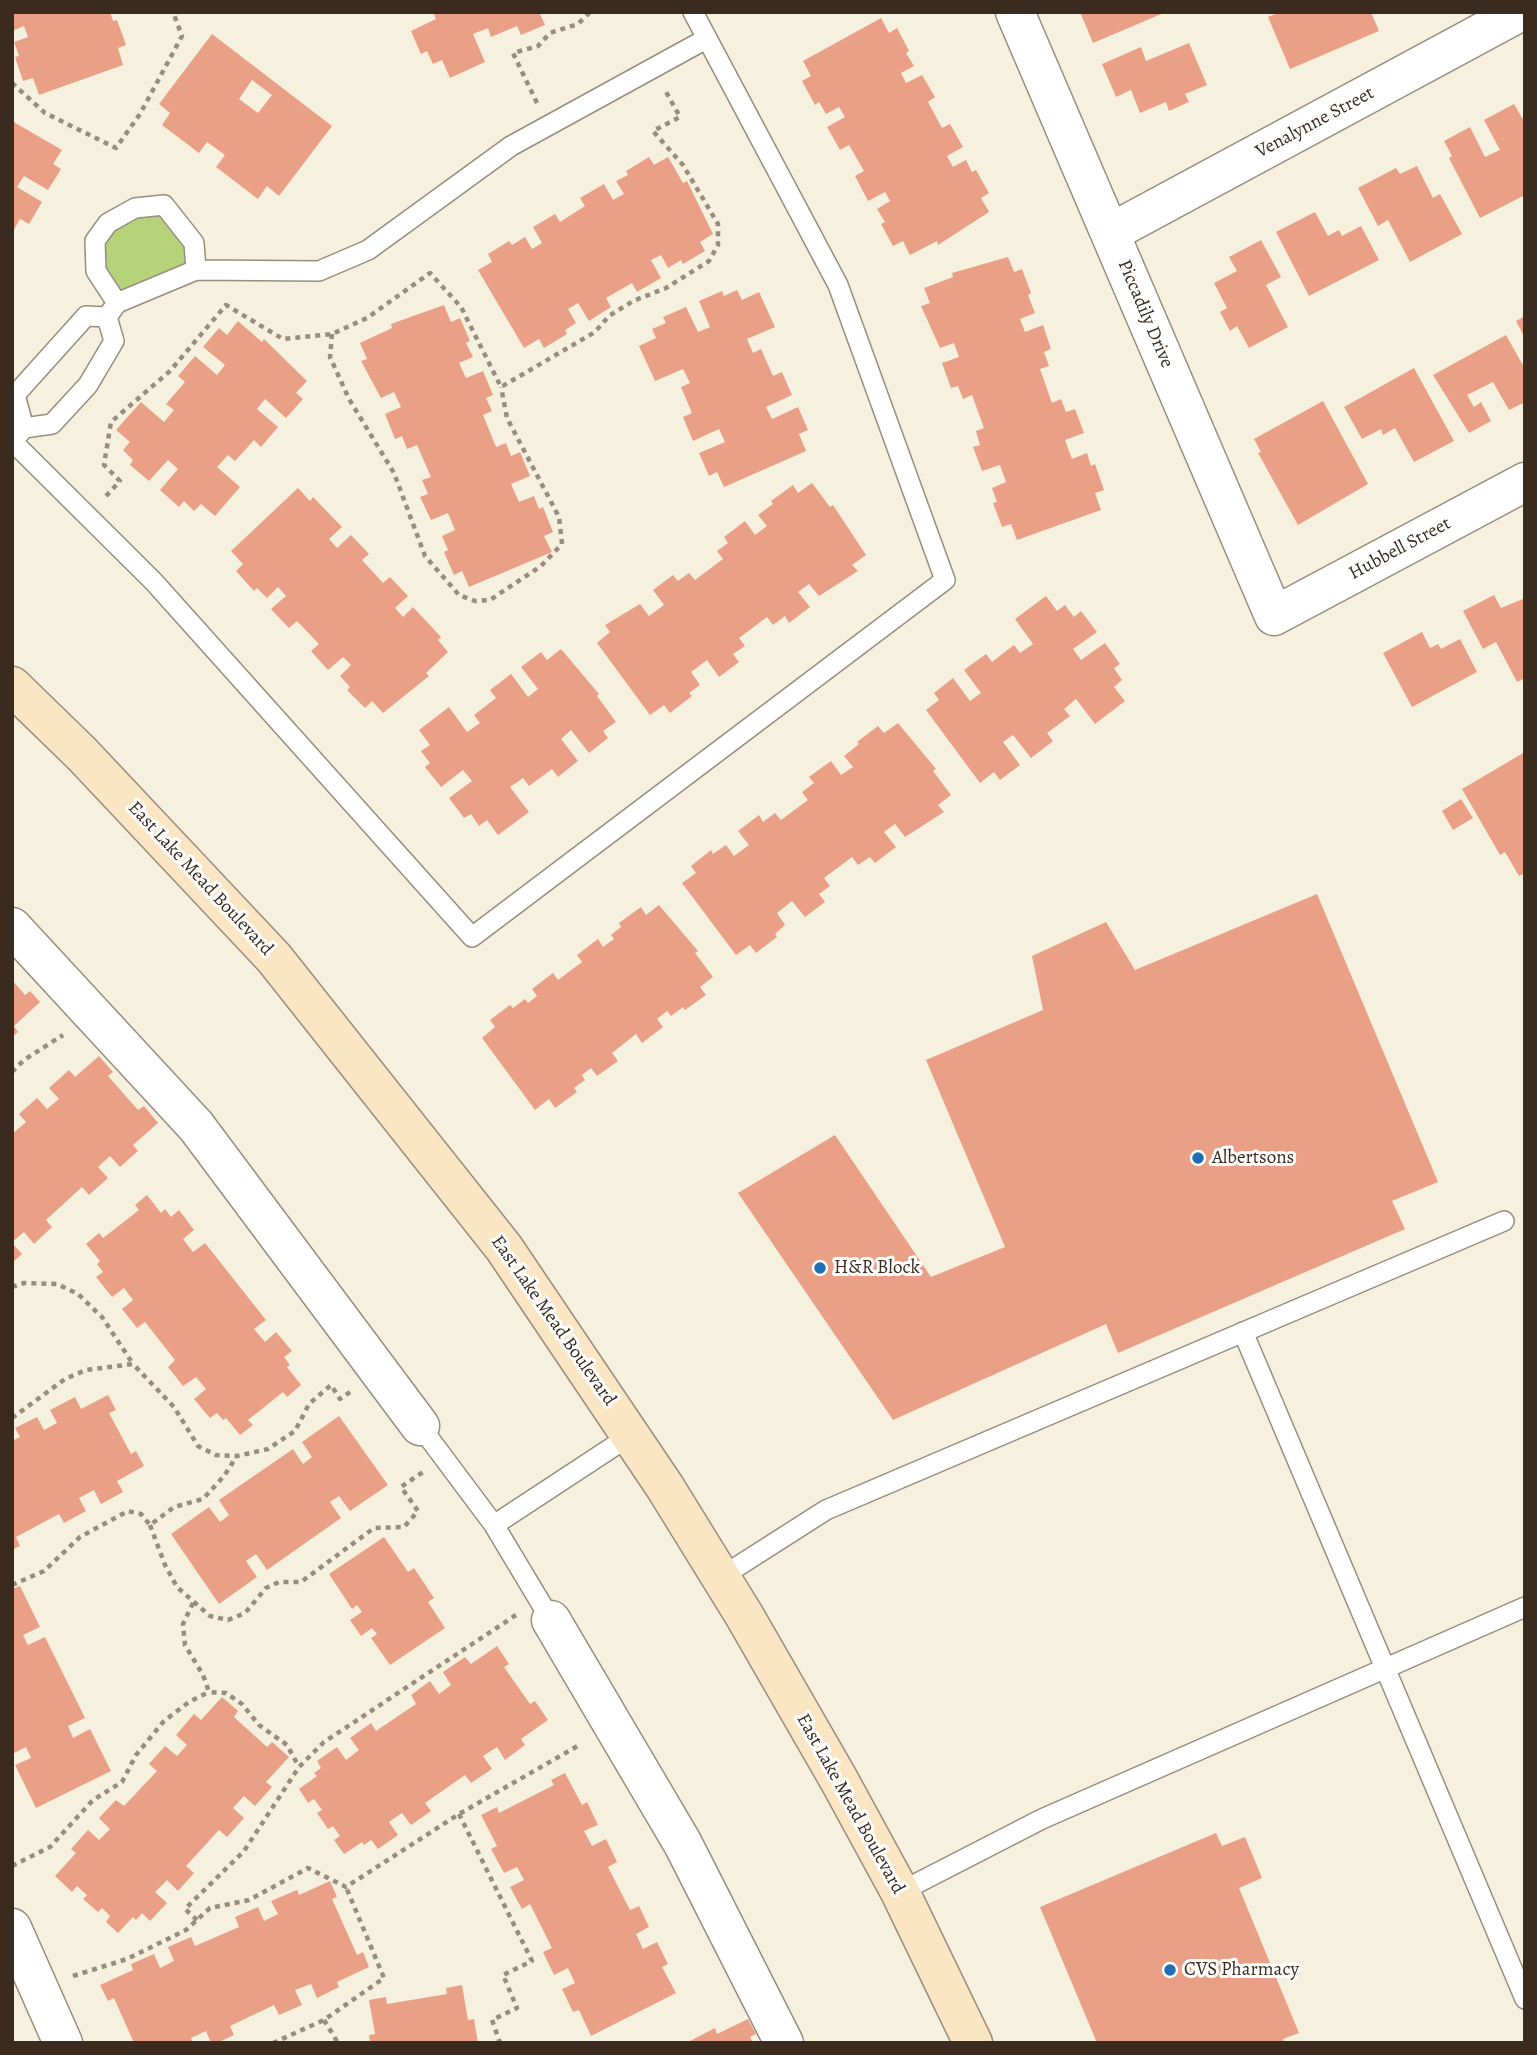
<!DOCTYPE html>
<html>
<head>
<meta charset="utf-8">
<style>
	body { margin:0 }
	#map { position:relative; width:1537px; height:2055px; overflow:hidden; background:#f6f0df; font-family:Alegreya,serif }
	canvas { display:block }
	.frame { position:absolute; inset:0; border:14px solid #3b2a1e; pointer-events:none }
</style>
</head>
<body>
<div id="map">
<canvas width="1537" height="2055"></canvas>
<div class="frame"></div>
</div>
<script>
const c = document.querySelector('canvas').getContext('2d');
c.lineJoin = 'round';
function fill(path, color) {
  c.fillStyle = color;
  c.fill(path, 'evenodd');
}
function poly(rows) {
  const path = new Path2D();
  for (const r of rows) {
    path.moveTo(r[0], r[1]);
    for (let i = 2; i < r.length; i += 2) path.lineTo(r[i], r[i + 1]);
  }
  return path;
}
function strokePath(path, color, width, dash) {
  c.strokeStyle = color;
  c.lineWidth = width;
  c.lineCap = dash ? 'butt' : 'round';
  c.setLineDash(dash || []);
  c.stroke(path);
}
function drawText(font, color, halo, rows, align = 'center') {
  c.font = font + ' Alegreya,serif';
  c.lineWidth = 6;
  c.setLineDash([]);
  c.textBaseline = 'middle';
  c.strokeStyle = halo;
  c.fillStyle = color;
  for (const [text, x, y, turn = 0] of rows) {
    c.save();
    c.translate(x, y);
    c.rotate((+turn || 0) * Math.PI / 180);
    c.textAlign = isNaN(turn) ? turn : align;
    if (halo) c.strokeText(text, 0, 0);
    c.fillText(text, 0, 0);
    c.restore();
  }
}
fill(poly([
	[164,205,196,270,117,303,96,271,108,223]
]), '#b7d379');
fill(poly([
	[12,12,110,12,113,21,117,20,126,45,118,48,123,65,39,95,33,78,23,81,15,57,19,56,14,42,28,37,24,26,12,31],
	[433,12,539,12,545,25,521,35,517,26,491,37,488,28,473,34,485,62,450,78,442,60,433,64,427,51,421,54,411,31,436,19],
	[1080,12,1166,12,1093,43],
	[1280,12,1371,12,1379,31,1290,69,1268,17],
	[881,18,889,33,897,28,909,51,906,53,914,66,901,73,906,83,922,75,935,97,928,102,942,128,950,124,963,147,947,156,953,167,966,160,972,172,976,170,989,193,981,198,989,212,938,245,937,241,910,255,903,241,893,246,881,224,885,222,877,209,890,201,885,192,868,201,855,176,864,171,849,145,840,150,827,127,845,117,839,107,826,114,819,102,815,105,802,81,811,76,803,61],
	[212,34,332,126,279,196,267,186,258,199,216,167,225,155,207,142,199,153,162,125,170,113,159,104],
	[252,80,272,95,258,113,239,99],
	[1189,43,1207,85,1185,94,1189,102,1169,111,1166,102,1140,113,1131,90,1116,97,1102,64,1141,47,1146,61],
	[1514,104,1525,123,1525,195,1480,218,1449,158,1452,156,1444,141,1470,127,1485,157,1500,150,1484,120],
	[12,121,62,150,53,164,61,169,48,190,24,176,17,187,42,202,29,224,20,219,12,233],
	[649,157,654,165,668,157,683,183,687,181,713,234,700,242,705,251,683,264,681,260,668,268,661,255,651,260,661,278,637,292,632,283,606,298,611,307,589,321,578,303,568,309,576,323,565,330,567,334,544,348,539,339,524,348,478,270,492,262,488,254,509,241,512,245,525,237,532,249,542,243,533,227,555,214,560,222,585,206,580,198,604,184,613,200,624,194,616,181,628,175,626,171],
	[1417,166,1433,198,1440,194,1462,234,1410,262,1388,220,1378,226,1358,188,1396,168,1400,174],
	[1315,212,1328,236,1339,230,1342,236,1361,226,1379,260,1309,296,1276,232],
	[1261,240,1281,277,1266,285,1288,327,1249,348,1237,326,1230,331,1220,312,1227,308,1214,283,1237,271,1229,257],
	[1008,257,1014,272,1022,269,1031,293,1028,295,1035,313,1020,319,1025,332,1043,325,1051,349,1044,352,1049,366,1040,369,1052,403,1061,399,1066,412,1075,409,1084,433,1065,440,1072,459,1087,453,1091,466,1095,464,1104,490,1095,493,1101,510,1017,540,1011,524,1002,527,993,503,997,502,992,488,1006,482,1000,465,982,471,973,447,980,445,976,431,984,428,972,395,963,399,958,386,951,388,942,363,959,357,954,343,940,348,921,306,930,303,924,288,953,277,952,273],
	[737,290,742,300,759,292,775,327,747,339,753,353,761,349,773,376,782,372,792,395,766,407,772,419,798,407,808,430,799,434,806,451,724,487,717,472,709,476,699,453,725,442,719,429,693,441,683,417,692,413,681,387,690,383,683,369,655,381,639,346,656,338,652,329,666,323,663,317,686,307,698,332,710,327,699,301,722,291,724,296],
	[444,305,451,322,460,318,470,341,466,343,473,357,459,363,466,378,483,371,493,395,486,398,492,411,483,415,496,447,506,443,511,456,520,452,530,476,511,484,519,502,534,496,539,509,543,507,553,532,544,536,552,552,469,587,462,571,454,575,444,552,448,550,442,536,455,530,448,513,431,520,420,497,428,494,422,480,431,477,417,445,407,449,402,436,395,439,385,414,401,407,394,392,381,398,361,361,367,359,360,343,392,328,391,324],
	[1525,316,1525,338,1516,321],
	[238,321,262,342,264,339,307,381,296,393,303,399,286,418,265,399,257,409,278,427,261,447,254,440,235,461,228,455,217,467,240,487,215,516,201,504,194,511,184,501,179,507,160,490,178,469,168,460,149,481,130,465,133,460,123,450,130,442,116,430,141,402,164,422,174,410,166,404,185,382,178,376,195,356,217,375,225,365,203,347,219,328,227,335],
	[1506,335,1525,369,1525,402,1509,410,1493,382,1467,395,1474,407,1481,402,1491,421,1469,433,1433,375],
	[1414,368,1454,441,1414,462,1395,428,1383,435,1381,429,1362,439,1344,407],
	[1323,401,1368,484,1298,525,1258,453,1261,452,1254,439],
	[812,483,830,507,833,505,866,555,852,565,858,571,819,596,809,584,798,592,810,607,789,623,785,616,773,625,767,617,739,638,745,646,733,654,739,662,719,677,707,660,691,672,700,685,689,693,692,696,670,713,664,705,650,715,597,643,610,632,605,625,640,604,649,616,664,605,653,590,673,575,678,581,689,573,695,580,723,559,717,551,728,543,724,537,745,521,755,535,767,526,758,515,773,504,771,501,793,485,798,493],
	[298,488,310,501,313,497,342,527,329,539,337,548,351,535,369,554,362,560,383,583,390,577,408,596,395,608,403,617,413,607,441,637,438,640,448,652,426,673,429,676,383,713,372,701,365,708,347,690,350,687,340,676,351,665,343,657,328,670,311,651,319,644,297,621,289,628,271,609,286,596,278,587,267,598,257,588,254,591,236,571,243,564,231,551],
	[1494,595,1501,608,1525,598,1525,678,1517,682,1496,642,1483,649,1463,611],
	[1046,596,1057,611,1065,605,1074,617,1081,611,1097,632,1073,649,1081,660,1105,643,1120,664,1114,668,1122,680,1114,687,1125,701,1095,724,1076,699,1064,709,1070,716,1047,733,1053,741,1031,758,1013,735,1003,742,1020,765,1000,780,994,772,980,783,926,710,939,700,934,693,953,678,970,701,981,693,964,670,986,654,992,662,1014,645,1020,653,1033,644,1015,619],
	[1422,632,1430,648,1438,644,1441,649,1460,639,1477,672,1412,707,1383,653],
	[561,649,599,694,597,696,616,722,603,731,608,738,589,753,571,730,561,739,578,761,558,777,552,769,529,786,523,778,510,787,529,812,498,835,487,820,479,826,471,814,464,818,449,798,472,781,463,770,441,787,425,767,430,763,421,751,430,745,419,730,449,707,467,732,480,723,474,715,496,698,490,690,511,674,528,697,538,689,521,667,541,652,547,660],
	[898,723,936,769,933,771,951,795,938,805,944,812,905,837,895,824,884,832,896,847,875,863,870,857,858,865,852,857,824,878,830,886,819,894,825,902,805,917,792,901,777,913,785,925,775,934,777,937,756,953,750,945,736,955,682,883,696,873,691,866,711,850,713,854,726,845,734,856,749,845,738,831,759,815,763,822,775,813,781,820,808,800,802,792,814,783,809,777,831,761,841,775,853,767,844,756,859,744,857,742,878,726,884,733],
	[1525,752,1525,873,1519,876,1505,852,1500,855,1462,789],
	[1461,799,1473,818,1453,830,1442,811],
	[1317,894,1438,1182,1392,1201,1405,1229,1118,1353,1106,1324,893,1420,738,1193,835,1135,931,1277,1005,1247,926,1060,1043,1010,1032,956,1106,922,1135,970],
	[659,905,698,951,695,953,713,977,700,987,706,995,685,1010,683,1007,671,1016,667,1011,657,1019,663,1027,642,1043,636,1034,612,1053,618,1061,597,1076,591,1068,582,1075,585,1080,574,1088,577,1092,555,1108,549,1099,535,1110,482,1038,495,1027,490,1020,510,1005,513,1008,525,999,528,1003,537,996,532,989,553,973,558,980,582,962,577,955,598,939,603,947,614,939,611,935,621,927,619,923,641,907,646,915],
	[12,980,25,995,30,991,40,1002,14,1026,18,1032,12,1037],
	[99,1056,113,1072,108,1076,138,1110,144,1106,158,1123,133,1145,138,1151,120,1167,110,1156,98,1167,108,1178,89,1195,82,1187,46,1220,52,1227,34,1244,24,1232,12,1242,12,1134,26,1122,19,1114,37,1098,47,1109,59,1099,49,1088,69,1070,75,1077],
	[147,1195,161,1213,165,1209,171,1217,179,1210,194,1230,183,1239,193,1252,205,1243,266,1320,254,1329,265,1342,276,1332,292,1351,284,1357,290,1365,287,1367,301,1385,287,1397,283,1392,248,1420,253,1425,240,1435,226,1418,223,1420,217,1413,210,1418,194,1399,206,1389,196,1377,183,1386,168,1367,175,1360,145,1322,137,1328,122,1309,133,1300,124,1288,112,1297,96,1277,103,1272,97,1264,100,1261,86,1244,99,1233,103,1238,139,1210,135,1205],
	[12,1243,22,1254,12,1263],
	[108,1395,116,1410,109,1413,131,1454,136,1451,144,1466,117,1481,123,1492,101,1504,94,1490,79,1498,86,1511,64,1523,59,1514,16,1537,20,1546,12,1550,12,1441,20,1437,15,1428,37,1417,44,1430,57,1423,50,1410,75,1397,81,1409],
	[339,1416,388,1485,350,1511,339,1496,330,1502,341,1518,267,1570,256,1554,246,1561,257,1577,219,1604,171,1534,209,1507,220,1522,229,1515,219,1500,293,1449,303,1464,312,1457,302,1442],
	[384,1537,408,1572,414,1568,434,1598,428,1602,445,1628,390,1665,371,1638,377,1634,372,1628,361,1636,350,1620,362,1612,357,1605,352,1609,329,1574],
	[20,1586,40,1627,23,1635,28,1645,45,1637,85,1718,68,1726,73,1738,90,1729,111,1771,36,1808,15,1765,31,1758,26,1747,12,1754,12,1589],
	[497,1646,509,1664,504,1667,530,1704,535,1701,548,1720,521,1739,525,1745,505,1760,497,1747,483,1756,492,1769,471,1783,465,1775,425,1803,431,1811,411,1825,402,1813,389,1822,398,1835,378,1849,371,1840,364,1845,362,1842,344,1854,334,1840,340,1836,333,1826,328,1829,317,1813,322,1810,314,1799,308,1803,299,1789,317,1776,314,1773,321,1768,317,1761,337,1747,346,1760,359,1750,350,1738,371,1723,376,1731,416,1704,411,1695,430,1681,439,1694,451,1685,443,1672,465,1657,471,1664],
	[222,1697,238,1711,234,1717,267,1747,272,1742,289,1757,266,1782,272,1787,255,1806,244,1796,233,1808,244,1818,227,1837,219,1830,186,1866,194,1873,178,1891,167,1880,155,1892,167,1903,150,1921,142,1913,136,1920,133,1917,118,1933,106,1922,110,1916,102,1908,98,1912,83,1899,87,1895,77,1886,72,1892,55,1876,76,1853,71,1849,88,1830,99,1840,110,1829,99,1818,116,1800,124,1806,157,1771,149,1764,165,1746,177,1756,187,1745,176,1735,194,1714,201,1720],
	[565,1773,582,1805,587,1802,598,1825,584,1831,592,1846,606,1839,617,1862,608,1867,630,1910,639,1906,649,1927,636,1934,643,1949,657,1942,668,1964,662,1967,676,1993,591,2036,579,2010,573,2012,562,1989,575,1983,568,1968,554,1975,543,1952,552,1948,530,1904,522,1909,510,1887,524,1880,517,1867,504,1873,491,1849,497,1846,481,1815,497,1807,499,1813,554,1785,551,1780],
	[1216,1833,1222,1846,1245,1837,1262,1878,1239,1888,1299,2033,1283,2039,1284,2043,1097,2043,1040,1907],
	[330,1881,337,1897,332,1899,357,1955,363,1952,369,1967,337,1982,339,1987,317,1998,311,1984,295,1990,302,2005,279,2015,274,2005,230,2026,234,2035,217,2043,211,2043,206,2031,191,2038,193,2043,134,2043,114,1998,108,2001,100,1985,133,1970,131,1964,154,1954,160,1968,174,1961,168,1947,191,1937,195,1946,239,1927,235,1917,258,1907,264,1921,278,1914,271,1901,297,1890,299,1895],
	[462,1985,468,2020,474,2019,478,2043,370,2043,369,2035,375,2034,369,2000,386,1997,387,2004,447,1994,446,1988],
	[748,2019,756,2034,750,2037,753,2043,690,2041,715,2028,717,2034]
]), '#eaa086');
const service = poly([
	[117,303,96,271,95,241,108,223,135,208,164,205,194,243,196,270],
	[107,317,117,303,196,270,319,271,368,250,511,146,706,39],
	[24,428,15,395,86,316,107,317],
	[12,441,154,582,472,937,945,580,838,285,693,12],
	[12,442,24,428,52,424,88,385,114,341,107,317],
	[1243,1332,1525,1999],
	[420,1426,494,1525,551,1620],
	[494,1525,631,1435],
	[721,1577,826,1510,1504,1221],
	[900,1892,1042,1819,1525,1607]
]);
const minor = poly([
	[1015,12,1274,616,1525,482],
	[1110,233,1520,12],
	[12,927,196,1126,420,1426],
	[551,1620,683,1844,784,2043],
	[12,1928,63,2043]
]);
const secondary = poly([
	[12,686,82,754,274,958,504,1248,665,1487,744,1615,839,1780,900,1892,973,2043]
]);
strokePath(service, '#988d7e', 22);
strokePath(minor, '#988d7e', 41);
strokePath(secondary, '#988d7e', 41);
strokePath(poly([
	[12,83,45,113,116,148,140,114,182,36,173,12],
	[537,103,513,53,538,46,550,33,578,24,590,12],
	[332,334,330,357,349,399,394,473,425,556,459,595,475,601,490,600,541,566,562,544,559,517,507,418,501,387],
	[106,496,120,481,104,465,111,422,170,371,226,305,283,339,332,334,367,318,430,273,461,307,501,387,595,332,609,316,633,301,666,288,709,261,718,245,718,224,683,165,653,131,680,117,665,90],
	[12,1072,24,1060,63,1035],
	[12,1287,24,1283,57,1284,78,1294,102,1317,133,1364],
	[12,1418,65,1379,86,1370,133,1364,174,1407,198,1446,216,1455,237,1456,268,1449,295,1431,309,1404,331,1385,340,1399,350,1392],
	[150,1525,165,1565,177,1587,210,1616,228,1620,245,1613,266,1588,279,1582,301,1582,374,1528,404,1527,418,1511,401,1487,423,1472],
	[12,1585,44,1571,80,1537,128,1511,141,1514,150,1525,174,1507,203,1499,224,1476,237,1456],
	[193,1603,183,1624,185,1645,203,1675,209,1692,226,1693,242,1704,259,1725,287,1745,299,1767],
	[459,1814,532,1961,503,1975,517,2008,492,2020,500,2043],
	[12,1866,50,1847,93,1800,122,1782,136,1755,164,1721,189,1702,209,1692],
	[197,1920,185,1909,244,1851,299,1767,324,1742,516,1615],
	[73,1976,127,1959,186,1930,210,1908,249,1900,308,1868,346,1887,459,1814,581,1744],
	[324,2020,338,2043],
	[273,2043,324,2020,384,1978,346,1887]
]), '#988d7e', 4.5, [5, 5]);
strokePath(service, '#fff', 19);
strokePath(minor, '#fff', 38);
strokePath(secondary, '#fbe6c4', 38);
for (const [x, y, r, color] of [
	[1198,1158,7,"#1f6fb2"],
	[820,1268,7,"#1f6fb2"],
	[1170,1970,7,"#1f6fb2"]
]) {
  const dot = new Path2D();
  dot.arc(x, y, r, 0, 2 * Math.PI);
  c.fillStyle = color;
  c.fill(dot);
  strokePath(dot, '#fff', 2.5);
}
drawText('19px', '#3b2a1e', '#fff', [
	["Venalynne Street",1315,123,-28],
	["Piccadily Drive",1145,314,67],
	["Hubbell Street",1400,549,-28],
	["East Lake Mead Boulevard",200,879,47],
	["East Lake Mead Boulevard",553,1321,55],
	["East Lake Mead Boulevard",850,1804,61]
]);
drawText('19px', '#3b2a1e', '#fff', [
	["Albertsons",1212,1158],
	["H&R Block",834,1268],
	["CVS Pharmacy",1184,1970]
], 'left');
</script>
</body>
</html>
